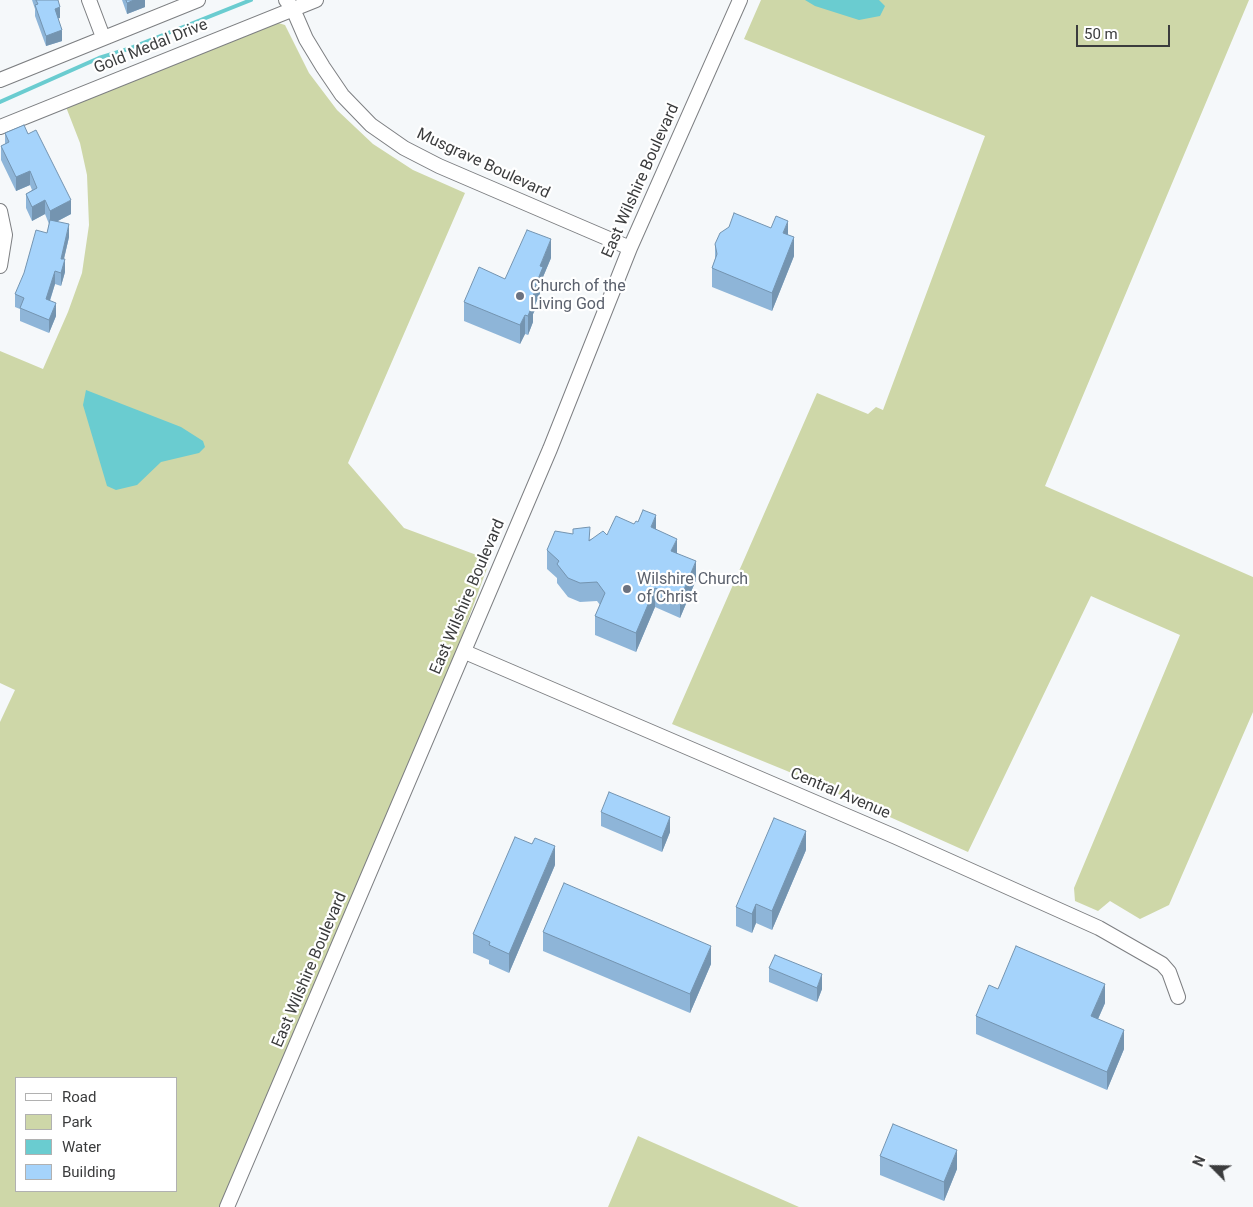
<!DOCTYPE html>
<html>
<head>
<meta charset="utf-8">
<style>
	body { margin:0 }
	#map { position:relative; width:1253px; height:1207px; overflow:hidden; background:#f5f8fa; font-family:Roboto,sans-serif }
	canvas { display:block }
	.legend { position:absolute; left:15px; top:1077px; width:162px; height:115px; box-sizing:border-box; background:#fff; border:1px solid #b1b1b1; margin:0; padding:6px 9px; list-style:none; font-size:15px; color:#3b3c3d }
	.legend li { display:flex; align-items:center; gap:10px; height:25px }
	.legend b { width:25px; border:1px solid #b1b1b1 }
	.north { position:absolute; left:1188px; top:1142px; width:50px; height:50px; -webkit-text-stroke:4px #fff; paint-order:stroke; rotate:293deg; font-size:14px; font-weight:700; line-height:20px; text-align:center; color:#3b3c3d }
	.north::after { content:''; display:block; margin:auto; width:18px; height:22px; background:#3b3c3d; clip-path:polygon(50% 0,100% 100%,50% 72%,0 100%) }
	.scale { position:absolute; left:1076px; top:25px; width:94px; height:22px; box-sizing:border-box; border:2px solid #3b3c3d; border-top:0; padding-left:6px; font-size:15px; line-height:18px; white-space:nowrap; color:#3b3c3d; -webkit-text-stroke:4px #fff; paint-order:stroke }
</style>
</head>
<body>
<div id="map">
<canvas width="1253" height="1207"></canvas>
<ul class="legend">
<li><b style="height:6px;background:#fff"></b>Road</li>
<li><b style="height:14px;background:#ced7a8"></b>Park</li>
<li><b style="height:14px;background:#6accd0"></b>Water</li>
<li><b style="height:14px;background:#a5d3fb"></b>Building</li>
</ul>
<div class="north">N</div>
<div class="scale">50 m</div>
</div>
<script>
const c = document.querySelector('canvas').getContext('2d');
c.lineJoin = 'round';
function fill(path, color) {
  c.fillStyle = color;
  c.fill(path, 'evenodd');
}
function poly(rows) {
  const path = new Path2D();
  for (const r of rows) {
    path.moveTo(r[0], r[1]);
    for (let i = 2; i < r.length; i += 2) path.lineTo(r[i], r[i + 1]);
  }
  return path;
}
function strokePath(path, color, width, dash) {
  c.strokeStyle = color;
  c.lineWidth = width;
  c.lineCap = dash ? 'butt' : 'round';
  c.setLineDash(dash || []);
  c.stroke(path);
}
function drawText(font, color, halo, rows, align = 'center') {
  c.font = font + ' Roboto,sans-serif';
  c.lineWidth = 4.5;
  c.setLineDash([]);
  c.textBaseline = 'middle';
  c.strokeStyle = halo;
  c.fillStyle = color;
  for (const [text, x, y, turn = 0] of rows) {
    c.save();
    c.translate(x, y);
    c.rotate((+turn || 0) * Math.PI / 180);
    c.textAlign = isNaN(turn) ? turn : align;
    if (halo) c.strokeText(text, 0, 0);
    c.fillText(text, 0, 0);
    c.restore();
  }
}
fill(poly([
	[761,0,1249,0,1045,486,1253,577,1253,712,1169,905,1140,919,1110,901,1098,911,1075,901,1074,888,1180,635,1091,596,968,852,787,771,672,724,817,393,868,414,876,407,883,410,985,136,744,39],
	[275,22,285,25,309,73,337,110,373,144,413,170,465,193,348,463,404,528,490,560,457,650,219,1207,0,1207,0,722,15,690,0,683,0,351,43,369,68,312,82,273,89,225,87,175,80,143,66,107],
	[16,1078,176,1078,176,1191,16,1191],
	[638,1136,799,1207,608,1207]
]), '#ced7a8');
fill(poly([
	[805,0,879,0,885,6,880,16,859,20,815,6],
	[86,390,181,427,203,441,205,447,199,453,161,462,137,485,116,490,107,486,83,405]
]), '#6accd0');
strokePath(poly([
	[0,102,99,58,128,49,251,0]
]), '#6accd0', 4);
const minor = poly([
	[89,0,103,37],
	[286,0,293,9,306,39,323,67,342,95,371,125,404,148,439,166,630,248],
	[0,80,198,0],
	[0,127,316,0],
	[0,211,5,235,0,266],
	[465,652,896,837,1099,928,1162,964,1169,972,1178,997],
	[227,1207,550,449,630,248,740,0]
]);
strokePath(minor, '#7d7f82', 16);
strokePath(minor, '#fff', 14);
fill(poly([
	[32,0,58,0,60,18,58,18,62,41,46,46,35,16,35,9],
	[122,0,145,0,145,7,127,14],
	[5,133,28,134,71,214,58,221,69,237,64,259,65,272,61,286,55,284,50,301,56,316,49,333,20,321,20,309,15,307,15,294,47,233,49,224,45,214,32,221,26,208,26,194,32,190,30,185,16,191,1,160,1,146,5,144],
	[788,235,794,256,772,311,712,287,712,268,715,259,715,244],
	[551,258,543,277,543,286,535,305,535,310,533,314,533,322,528,335,525,334,520,344,464,321,464,302,505,279],
	[634,524,656,529,677,553,696,580,680,618,655,607,636,652,595,635,595,616,600,605,597,601,580,602,568,597,557,583,557,578,547,569,547,550,607,535],
	[601,812,670,832,662,852,601,826],
	[806,850,772,930,756,923,752,933,736,926,736,907],
	[555,865,509,973,489,964,489,960,473,953,473,934],
	[543,932,711,964,690,1013,543,951],
	[769,968,822,989,817,1002,769,982],
	[998,989,1105,1003,1098,1019,1124,1049,1107,1090,976,1034,976,1016],
	[880,1156,957,1169,944,1201,880,1175]
]), '#8eb5d8');
fill(poly([
	[134,0,145,0,145,7,127,14,127,3],
	[60,7,60,18,55,19,55,9],
	[62,30,62,41,46,46,46,36],
	[30,171,30,185,16,191,16,177],
	[45,200,45,214,32,221,32,207],
	[71,200,71,214,50,225,50,211],
	[788,221,788,240,783,233],
	[69,224,69,237,61,271,61,259],
	[794,237,794,256,772,311,772,293],
	[551,239,551,258,543,277,543,286,535,305,535,310,533,314,533,322,528,335,528,316,533,291,540,266],
	[65,259,65,272,61,286,61,273],
	[55,271,55,284,46,312,46,299],
	[56,303,56,316,49,333,49,320],
	[525,315,525,334,520,344,520,325],
	[656,515,656,534,651,527],
	[677,539,677,557,671,551],
	[696,561,696,580,680,618,680,599],
	[655,588,655,607,636,652,636,633],
	[670,817,670,832,662,852,662,838],
	[806,831,806,850,772,930,772,911],
	[555,846,555,865,509,973,509,954],
	[756,904,756,923,752,933,752,914],
	[711,946,711,964,690,1013,690,994],
	[822,974,822,989,817,1002,817,988],
	[1105,984,1105,1003,1091,1035,1091,1016],
	[1124,1030,1124,1049,1107,1090,1107,1072],
	[957,1150,957,1169,944,1201,944,1182]
]), '#7494b0');
const building = poly([
	[36,0,58,0,60,7,55,9,62,30,46,36,35,5,38,4,36,0],
	[126,0,134,0,127,3,126,0],
	[24,125,28,134,36,130,71,200,50,211,45,200,32,207,26,194,37,188,30,171,16,177,1,146,9,142,5,133,24,125],
	[734,213,771,228,776,216,788,221,783,233,794,237,772,293,712,268,717,254,715,244,720,233,729,227,734,213],
	[50,220,69,224,61,259,65,259,61,273,55,271,46,299,56,303,49,320,20,308,24,298,15,294,24,273,36,230,47,233,50,220],
	[527,230,551,239,540,266,543,267,533,291,535,291,531,301,533,303,528,316,525,315,520,325,464,302,479,267,505,279,527,230],
	[643,510,656,515,651,527,677,539,671,551,696,561,680,599,655,588,636,633,595,616,605,593,597,582,580,583,568,578,557,564,559,561,547,550,555,531,573,534,573,529,590,527,589,541,603,531,607,535,616,516,634,524,636,521,638,522,643,510],
	[609,792,670,817,662,838,601,812,609,792],
	[774,818,806,831,772,911,756,904,752,914,736,907,774,818],
	[515,837,532,844,535,838,555,846,509,954,489,945,490,942,473,934,515,837],
	[564,883,711,946,690,994,543,932,564,883],
	[1016,946,1105,984,1091,1016,1124,1030,1107,1072,976,1016,989,985,998,989,1016,946],
	[775,955,822,974,817,988,769,968,775,955],
	[893,1124,957,1150,944,1182,880,1156,893,1124]
]);
fill(building, '#a5d3fb');
strokePath(building, '#7494b0', 1);
for (const [x, y, r, color] of [
	[520,296,5,"#6b7280"],
	[627,589,5,"#6b7280"]
]) {
  const dot = new Path2D();
  dot.arc(x, y, r, 0, 2 * Math.PI);
  c.fillStyle = color;
  c.fill(dot);
  strokePath(dot, '#fff', 2);
}
drawText('16px', '#3b3c3d', '#fff', [
	["Gold Medal Drive",151,47,-22],
	["Musgrave Boulevard",483,164,25],
	["East Wilshire Boulevard",641,181,-66],
	["East Wilshire Boulevard",468,597,-67],
	["Central Avenue",840,794,23],
	["East Wilshire Boulevard",310,970,-67]
]);
drawText('16px', '#5b616d', '#fff', [
	["Church of the",530,287],
	["Living God",530,305],
	["Wilshire Church",637,580],
	["of Christ",637,598]
], 'left');
</script>
</body>
</html>
